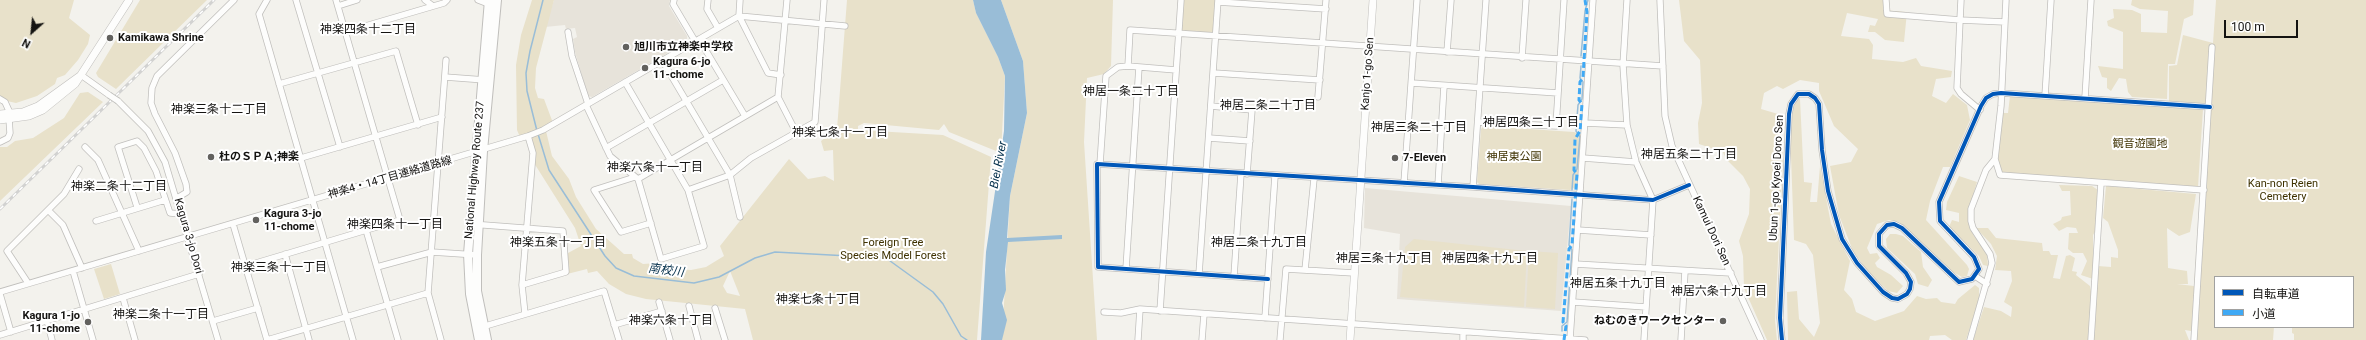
<!DOCTYPE html>
<html>
<head>
<meta charset="utf-8">
<style>
	body { margin:0 }
	#map { position:relative; width:2366px; height:340px; overflow:hidden; background:#f3f2ed; font-family:Roboto,"Noto Sans JP",sans-serif }
	canvas { display:block }
	.legend { position:absolute; left:2214px; top:276px; width:140px; height:52px; box-sizing:border-box; background:#fff; border:1px solid #a1a1a0; margin:0; padding:5px 7px; list-style:none; font-size:12px; color:#141311 }
	.legend li { display:flex; align-items:center; gap:8px; height:20px }
	.legend b { width:20px; border:1px solid #a1a1a0 }
	.north { position:absolute; left:12px; top:12px; width:40px; height:40px; -webkit-text-stroke:3px #fff; paint-order:stroke; rotate:207deg; font-size:11px; font-weight:700; line-height:16px; text-align:center; color:#141311 }
	.north::after { content:''; display:block; margin:auto; width:14px; height:18px; background:#141311; clip-path:polygon(50% 0,100% 100%,50% 72%,0 100%) }
	.scale { position:absolute; left:2224px; top:20px; width:74px; height:18px; box-sizing:border-box; border:2px solid #141311; border-top:0; padding-left:5px; font-size:12px; line-height:14px; white-space:nowrap; color:#141311; -webkit-text-stroke:3px #fff; paint-order:stroke }
</style>
</head>
<body>
<div id="map">
<canvas width="2366" height="340"></canvas>
<ul class="legend">
<li><b style="height:5px;background:#0057b8"></b>自転車道</li>
<li><b style="height:5px;background:#3fa9f5"></b>小道</li>
</ul>
<div class="north">N</div>
<div class="scale">100 m</div>
</div>
<script>
const c = document.querySelector('canvas').getContext('2d');
c.lineJoin = 'round';
function fill(path, color) {
  c.fillStyle = color;
  c.fill(path, 'evenodd');
}
function poly(rows) {
  const path = new Path2D();
  for (const r of rows) {
    path.moveTo(r[0], r[1]);
    for (let i = 2; i < r.length; i += 2) path.lineTo(r[i], r[i + 1]);
  }
  return path;
}
function strokePath(path, color, width, dash) {
  c.strokeStyle = color;
  c.lineWidth = width;
  c.lineCap = dash ? 'butt' : 'round';
  c.setLineDash(dash || []);
  c.stroke(path);
}
function drawText(font, color, halo, rows, align = 'center') {
  c.font = font + ' Roboto,"Noto Sans JP",sans-serif';
  c.lineWidth = 4;
  c.setLineDash([]);
  c.textBaseline = 'middle';
  c.strokeStyle = halo;
  c.fillStyle = color;
  for (const [text, x, y, turn = 0] of rows) {
    c.save();
    c.translate(x, y);
    c.rotate((+turn || 0) * Math.PI / 180);
    c.textAlign = isNaN(turn) ? turn : align;
    if (halo) c.strokeText(text, 0, 0);
    c.fillText(text, 0, 0);
    c.restore();
  }
}
fill(poly([
	[554,0,670,0,669,6,687,36,687,42,592,97,588,96,575,52,573,39,577,37,575,28,566,29,565,25,545,27],
	[1365,188,1571,206,1561,311,1397,299,1400,234,1364,228]
]), '#e7e3da');
fill(poly([
	[0,0,74,0,69,18,90,35,88,44,78,60,65,75,57,78,55,84,37,96,16,103,7,101,0,96],
	[140,0,207,0,116,89,98,77,96,73],
	[532,0,554,0,536,68,535,88,538,98,544,99,553,123,520,137,517,130,516,65,521,35],
	[847,0,973,0,976,13,998,57,1005,76,1001,153,949,132,944,124,939,130,864,123,858,126,858,130,943,135,991,157,977,340,753,340,745,309,646,299,626,294,609,284,597,271,588,273,587,269,567,274,568,253,581,246,575,228,534,163,530,138,546,131,552,156,569,179,576,197,596,229,624,254,632,254,633,258,643,264,657,263,659,268,691,270,706,267,724,256,720,246,789,159,808,179,825,176,834,181,833,150,824,151,821,141,837,129],
	[730,271,740,296,727,293,723,286],
	[1001,0,1113,0,1111,66,1104,74,1087,78,1084,142,1097,340,1002,340,1010,196,1027,113,1023,61],
	[1181,0,1218,0,1216,37,1179,34],
	[1679,0,1883,0,1883,10,1907,12,1904,42,1885,40,1875,32,1868,32,1870,25,1875,26,1878,19,1847,13,1841,36,1869,39,1873,45,1872,59,1903,62,1916,58,1921,66,1952,71,1951,77,1936,79,1932,96,1946,103,1953,94,1967,105,1970,120,1950,167,1943,167,1930,201,1926,220,1967,265,1969,269,1967,276,1962,277,1951,271,1899,222,1889,220,1877,224,1867,248,1870,254,1877,253,1880,258,1875,263,1877,267,1891,275,1903,286,1897,293,1888,291,1869,273,1853,251,1839,215,1830,166,1851,162,1858,149,1834,126,1819,91,1819,83,1800,80,1783,89,1777,86,1764,93,1761,109,1778,114,1783,156,1775,320,1777,340,1767,340,1744,288,1743,256,1739,241,1749,214,1750,189,1743,176,1726,159,1721,148,1714,149,1699,144,1698,123,1702,103,1700,60,1684,41],
	[2132,0,2194,0,2193,15,2184,19,2175,64,2168,64,2167,99,2132,97,2128,92,2126,79,2119,78,2111,91,2107,88,2107,78,2102,77,2098,66,2123,69,2123,32,2108,26,2107,21,2114,18,2113,9,2132,10,2141,14,2141,32,2167,33,2168,11,2140,9,2131,5],
	[2216,0,2366,0,2366,340,2294,340,2294,334,2292,333,2292,327,2353,327,2353,277,2215,277,2215,327,2274,327,2273,340,2191,340,2191,331,2185,330,2189,340,1973,340,1984,307,2001,311,2011,317,2012,307,2004,302,2012,281,2011,271,1995,270,1997,256,1991,244,1976,228,1988,228,1996,238,2042,243,2043,251,2049,251,2051,255,2058,255,2053,278,2060,279,2066,256,2070,255,2075,258,2072,271,2077,272,2076,275,2090,286,2092,297,2098,266,2111,267,2111,257,2118,258,2118,250,2108,222,2103,218,2106,186,2196,194,2190,232,2179,236,2167,228,2168,268,2187,271,2188,284,2177,284,2194,286,2207,104,2169,101,2169,66,2177,65,2183,35,2213,43],
	[88,92,103,102,0,201,0,147,7,147,15,141,33,138,64,118,80,93],
	[2010,96,2203,109,2198,187,2001,173,1997,158,2002,113,2008,113],
	[1800,99,1804,182,1812,183,1810,202,1817,202,1820,166,1831,224,1850,261,1844,290,1852,299,1856,312,1875,321,1904,311,1917,296,1926,299,1937,298,1941,302,1955,304,1958,299,1975,285,1979,288,1979,300,1966,340,1952,340,1945,335,1930,336,1929,340,1788,340,1787,292,1797,291,1799,319,1814,337,1820,323,1813,255,1806,244,1794,240,1789,100],
	[1484,126,1574,132,1581,135,1578,186,1570,190,1479,184,1477,182,1481,129],
	[1959,176,1977,182,1970,206,1969,225,1974,236,1987,253,1988,266,1983,265,1979,256,1949,227,1952,220,1959,222,1959,213,1946,210,1947,202],
	[2059,185,2092,186,2098,190,2096,230,2093,235,2093,279,2081,275,2087,261,2083,253,2073,253,2068,249,2069,233,2078,233,2076,228,2067,227,2059,231,2053,224,2061,220,2062,217,2071,215,2070,191,2062,191],
	[1890,234,1896,234,1903,236,1921,252,1923,267,1932,280,1928,287,1918,284,1915,274,1887,248,1886,239],
	[1414,239,1527,251,1524,307,1400,297,1405,247],
	[1529,251,1558,253,1555,309,1526,307],
	[111,264,120,294,104,299,94,269]
]), '#e8e1ca');
fill(poly([
	[973,0,1001,0,1023,61,1027,113,1010,196,1007,238,1062,235,1062,239,1008,242,1005,270,1006,290,1002,303,1007,320,1002,340,981,340,986,252,1004,131,1005,76,998,57,976,13]
]), '#99bdd7');
strokePath(poly([
	[1581,56,1585,11,1588,0],
	[537,131,527,91,526,73,530,51,543,0],
	[538,134,549,170,605,256,616,268,634,276,694,283,719,277,755,258,775,252,886,258,933,292,943,304,961,336,967,340],
	[1572,190,1573,175,1577,169,1580,137,1576,131,1578,105,1582,99,1583,82,1580,78,1581,66],
	[1562,331,1562,326,1567,322,1572,250,1569,245,1572,199]
]), '#99bdd7', 1.5);
const minor = poly([
	[267,0,259,14,353,340],
	[296,0,340,147],
	[425,0,433,6],
	[478,0,491,5],
	[674,0,673,4,695,41],
	[708,0,707,9,718,28],
	[787,0,778,97,796,132],
	[1627,0,1623,65,1627,125,1636,162,1653,200,1644,340],
	[1660,0,1665,116,1672,146,1761,340],
	[1886,0,1887,14,1960,20,1961,0],
	[2006,0,2001,106,1995,159,2000,175,2204,190],
	[1218,2,1326,9],
	[338,6,357,0],
	[739,16,845,26],
	[739,16,768,73,781,75],
	[739,16,740,0],
	[345,32,444,3,447,0],
	[568,32,572,56,588,104],
	[699,39,745,116],
	[1447,52,1451,0],
	[1522,58,1526,0],
	[662,60,730,175,740,217],
	[1128,66,1130,30,1663,66],
	[1214,73,1320,80],
	[81,75,109,95],
	[445,77,485,80],
	[1412,83,1558,93],
	[279,84,396,51,418,125],
	[2045,96,2051,0],
	[1318,97,1326,0],
	[2085,98,2091,0],
	[0,99,5,102,10,113],
	[118,101,148,131,165,162,218,340],
	[586,105,610,156,638,179,661,259,704,246,688,190,625,82],
	[1211,106,1252,110,1247,174],
	[1980,110,1961,94,1957,88,1960,20,2005,22],
	[1478,122,1556,126,1564,0],
	[1585,123,1627,125],
	[1209,138,1250,141],
	[0,142,8,138,10,133,9,119],
	[85,147,98,160,139,251],
	[606,148,723,80],
	[301,158,442,117],
	[1583,158,1636,162],
	[1100,164,1106,76,1118,67,1128,66,1176,70],
	[635,177,594,190,621,232,651,223],
	[638,179,778,97],
	[1404,183,1417,0],
	[1438,185,1444,86],
	[1473,187,1486,0],
	[688,190,730,175,751,158,815,122,824,0],
	[177,198,187,192,186,184,175,153,155,114,151,103,152,88,157,76,234,0],
	[137,207,118,147,137,141,144,148,156,171,170,213,181,214],
	[48,210,63,225,82,268],
	[96,221,165,200],
	[233,224,267,340],
	[471,224,563,231,566,272,522,285],
	[366,230,398,340],
	[1578,230,1651,235],
	[285,254,309,340],
	[1575,264,1731,273],
	[246,266,400,220,336,0],
	[377,267,432,252,477,255],
	[1126,269,1139,67],
	[1305,270,1314,179],
	[73,271,93,340],
	[1199,274,1218,0],
	[1234,276,1241,174],
	[1975,276,1987,284],
	[1268,279,1098,267,1097,164,1473,187,1653,200,1689,185],
	[28,283,7,251,64,194,79,169],
	[0,292,528,136,543,130,739,16],
	[0,294,11,332],
	[123,298,135,340],
	[659,302,670,340],
	[1573,302,1646,307],
	[689,306,698,340],
	[715,308,725,340],
	[1160,311,1181,0],
	[1104,312,1121,313,1140,309,1585,340],
	[525,314,522,285,533,153,528,136],
	[1265,318,1275,176],
	[47,320,52,340],
	[213,321,258,308],
	[614,325,662,311],
	[482,327,604,291,619,340],
	[0,335,199,274],
	[1570,339,1593,0],
	[267,340,428,293],
	[441,340,428,293,446,60],
	[1138,340,1140,309],
	[1202,340,1204,314],
	[1280,340,1286,269,1354,273],
	[1463,340,1463,332],
	[1681,340,1685,271],
	[1782,340,1780,318,1789,114,1791,104,1798,94,1809,94,1815,98,1819,104,1822,150,1828,191,1842,239,1857,263,1883,292,1892,298,1898,299,1907,294,1910,289,1911,282,1906,273,1879,246,1879,234,1887,225,1894,224,1902,228,1959,282,1972,279,1979,269,1974,257,1940,221,1939,202,1981,106,1986,98,1993,94,2001,93,2210,107],
	[1970,340,1992,263,1990,254,1973,228,1971,221,1971,209,1986,170,1995,159],
	[2091,340,2101,183],
	[2194,340,2212,47]
]);
const major = poly([
	[0,114,23,112,38,106,81,75],
	[0,120,29,116,43,110,75,84,129,0],
	[1350,340,1373,0]
]);
const highway = poly([
	[479,340,470,294,468,254,489,0],
	[487,340,477,291,477,255,483,151,497,0]
]);
strokePath(minor, '#c0bfbc', 7);
strokePath(major, '#c0bfbc', 8);
strokePath(highway, '#c0bfbc', 10);
strokePath(minor, '#fdfdfc', 5.5);
strokePath(major, '#fdfdfc', 7);
strokePath(highway, '#fdfdfc', 8);
const rail = poly([
	[0,209,214,0]
]);
strokePath(rail, '#d2d2d1', 3);
strokePath(rail, '#fff', 1.5, [4.5]);
const minorBridge = poly([
	[109,95,118,101]
]);
strokePath(minorBridge, '#c0bfbc', 7, []);
strokePath(minorBridge, '#fdfdfc', 5.5);
strokePath(poly([
	[1564,340,1566,326,1563,322,1569,249,1572,245,1577,174,1574,170,1575,139,1580,131,1582,104,1579,100,1580,82,1583,77,1587,12,1585,0]
]), '#3fa9f5', 3, [6, 3]);
strokePath(poly([
	[1268,279,1098,267,1097,164,1473,187,1653,200,1689,185],
	[1782,340,1780,318,1789,114,1791,104,1798,94,1809,94,1815,98,1819,104,1822,150,1828,191,1842,239,1857,263,1883,292,1892,298,1898,299,1907,294,1910,289,1911,282,1906,273,1879,246,1879,234,1887,225,1894,224,1902,228,1959,282,1972,279,1979,269,1974,257,1940,221,1939,202,1981,106,1986,98,1993,94,2001,93,2210,107]
]), '#0057b8', 4);
for (const [x, y, r, color] of [
	[110,38,4,"#62615e"],
	[626,47,4,"#62615e"],
	[645,68,4,"#62615e"],
	[211,157,4,"#62615e"],
	[1395,158,4,"#62615e"],
	[256,220,4,"#62615e"],
	[1723,321,4,"#62615e"],
	[88,322,4,"#62615e"]
]) {
  const dot = new Path2D();
  dot.arc(x, y, r, 0, 2 * Math.PI);
  c.fillStyle = color;
  c.fill(dot);
  strokePath(dot, '#fff', 1.5);
}
drawText('bold 11px', '#141311', '#fff', [
	["Kamikawa Shrine",118,38],
	["旭川市立神楽中学校",634,47],
	["Kagura 6-jo",653,62],
	["11-chome",653,75],
	["杜のＳＰＡ;神楽",219,157],
	["7-Eleven",1403,158],
	["Kagura 3-jo",264,214],
	["11-chome",264,227],
	["Kagura 1-jo",80,316,"right"],
	["11-chome",80,329,"right"],
	["ねむのきワークセンター",1715,321,"right"]
], 'left');
drawText('11px', '#141311', '#fff', [
	["Kanjo 1-go Sen",1368,74,-86],
	["National Highway Route 237",475,170,-85],
	["神楽4・14丁目連絡道路線",390,178,-16],
	["Ubun 1-go Kyoei Doro Sen",1777,178,-87],
	["Kamui Dori Sen",1711,231,65],
	["Kagura 3-jo Dori",188,236,74]
]);
drawText('11px', '#3e3100', '#fff', [
	["観音遊園地",2140,144],
	["神居東公園",1514,157],
	["Kan-non Reien",2283,184],
	["Cemetery",2283,197],
	["Foreign Tree",893,243],
	["Species Model Forest",893,256]
]);
drawText('12px', '#141311', '#fff', [
	["神楽四条十二丁目",368,30],
	["神居一条二十丁目",1131,92],
	["神居二条二十丁目",1268,106],
	["神楽三条十二丁目",219,110],
	["神居四条二十丁目",1531,123],
	["神居三条二十丁目",1419,128],
	["神楽七条十一丁目",840,133],
	["神居五条二十丁目",1689,155],
	["神楽六条十一丁目",655,168],
	["神楽二条十二丁目",119,187],
	["神楽四条十一丁目",395,225],
	["神楽五条十一丁目",558,243],
	["神居二条十九丁目",1259,243],
	["神居三条十九丁目",1384,259],
	["神居四条十九丁目",1490,259],
	["神楽三条十一丁目",279,268],
	["神居五条十九丁目",1618,284],
	["神居六条十九丁目",1719,292],
	["神楽七条十丁目",818,300],
	["神楽二条十一丁目",161,315],
	["神楽六条十丁目",671,321]
]);
drawText('italic 12px', '#05304b', '#fff', [
	["Biei River",999,165,-79],
	["南校川",666,271,7]
]);
</script>
</body>
</html>
